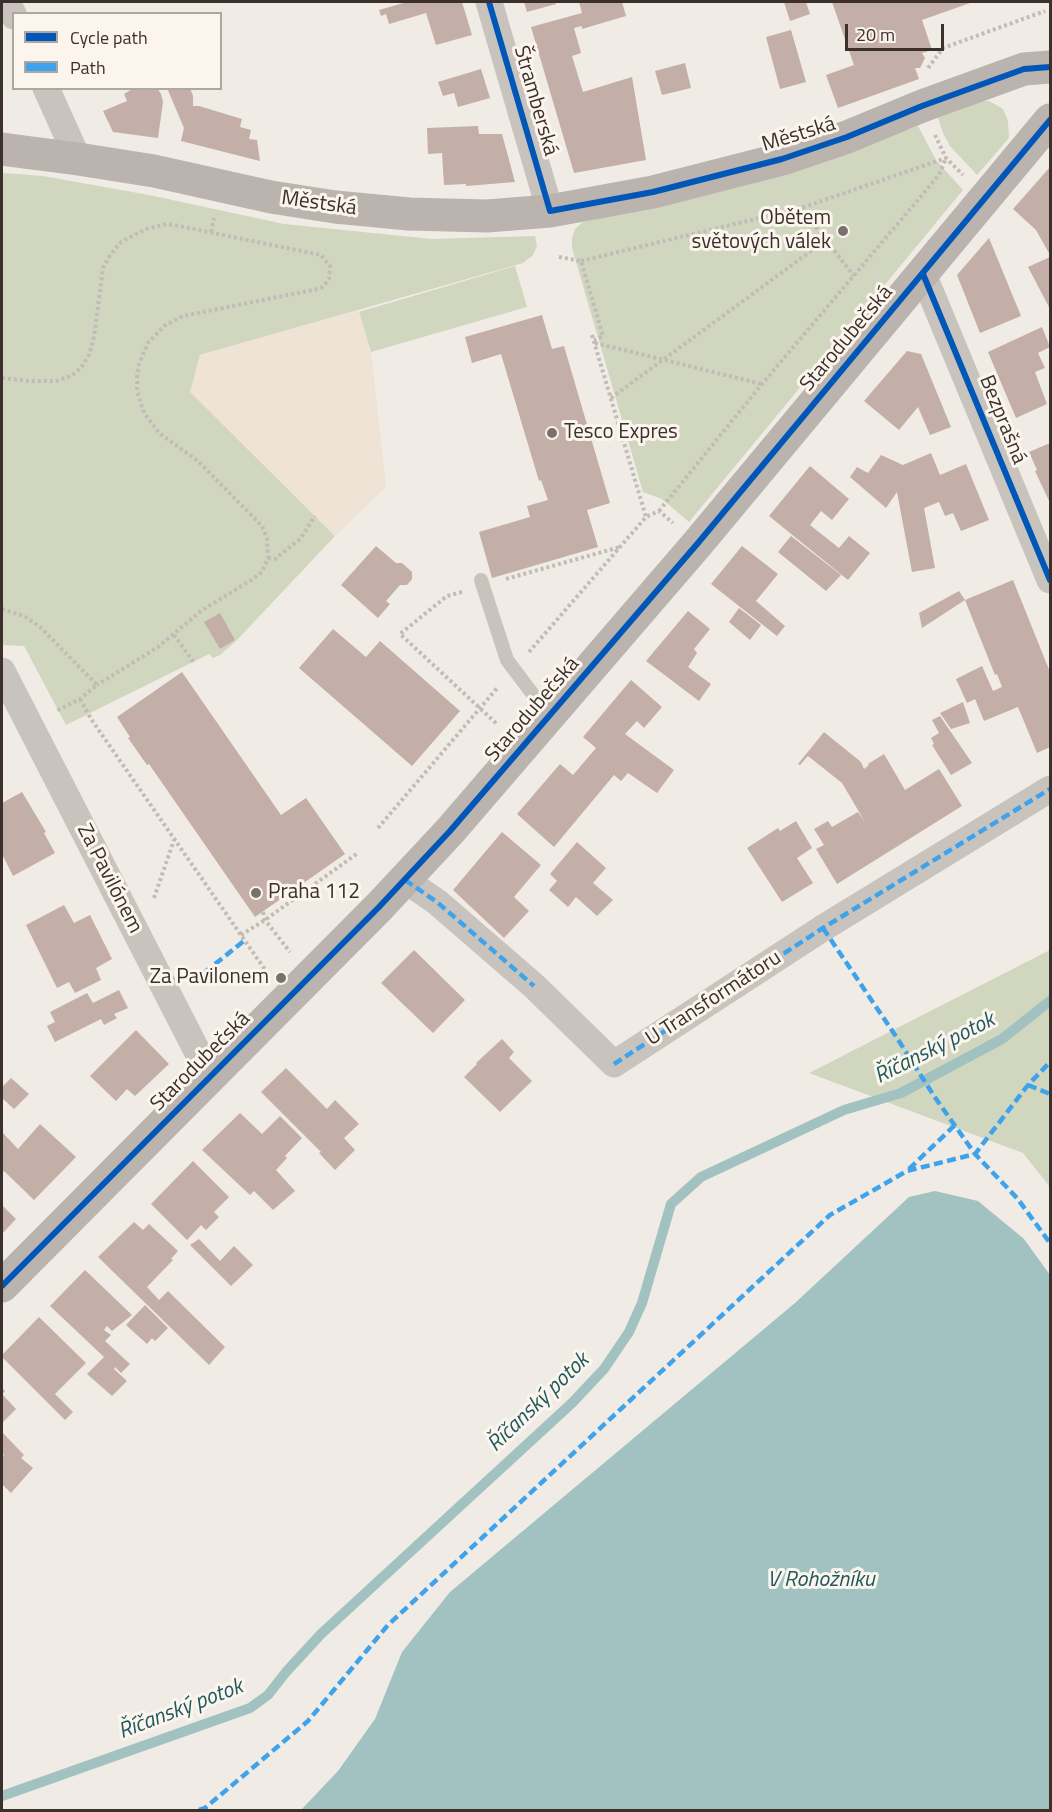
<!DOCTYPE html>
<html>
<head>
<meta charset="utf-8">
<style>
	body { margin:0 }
	#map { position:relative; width:1052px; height:1812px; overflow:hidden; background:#f0ebe5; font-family:"Titillium Web",sans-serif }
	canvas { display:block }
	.frame { position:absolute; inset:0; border:3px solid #3b302b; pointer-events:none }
	.legend { position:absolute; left:12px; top:12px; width:210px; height:78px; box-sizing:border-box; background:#fbf5ee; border:2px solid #aea6a0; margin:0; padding:8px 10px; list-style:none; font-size:18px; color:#3b302b }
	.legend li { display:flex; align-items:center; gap:12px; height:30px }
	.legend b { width:30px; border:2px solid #aea6a0 }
	.scale { position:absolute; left:845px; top:24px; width:99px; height:27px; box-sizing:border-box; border:3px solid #3b302b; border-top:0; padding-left:8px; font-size:18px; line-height:21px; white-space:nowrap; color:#3b302b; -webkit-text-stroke:4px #fbf5ee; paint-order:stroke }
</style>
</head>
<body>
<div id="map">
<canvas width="1052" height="1812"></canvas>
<div class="frame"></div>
<ul class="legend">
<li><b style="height:8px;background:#0057b8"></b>Cycle path</li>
<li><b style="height:8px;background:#3fa3eb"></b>Path</li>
</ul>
<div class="scale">20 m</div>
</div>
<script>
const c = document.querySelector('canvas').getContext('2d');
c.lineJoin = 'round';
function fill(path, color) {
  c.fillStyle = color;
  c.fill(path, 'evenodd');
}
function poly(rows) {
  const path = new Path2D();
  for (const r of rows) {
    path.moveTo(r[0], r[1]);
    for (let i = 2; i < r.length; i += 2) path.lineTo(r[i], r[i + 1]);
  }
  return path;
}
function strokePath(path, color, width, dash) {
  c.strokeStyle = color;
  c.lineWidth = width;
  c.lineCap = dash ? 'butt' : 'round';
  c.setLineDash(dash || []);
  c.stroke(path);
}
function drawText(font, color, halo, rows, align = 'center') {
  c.font = font + ' "Titillium Web",sans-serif';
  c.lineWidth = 6;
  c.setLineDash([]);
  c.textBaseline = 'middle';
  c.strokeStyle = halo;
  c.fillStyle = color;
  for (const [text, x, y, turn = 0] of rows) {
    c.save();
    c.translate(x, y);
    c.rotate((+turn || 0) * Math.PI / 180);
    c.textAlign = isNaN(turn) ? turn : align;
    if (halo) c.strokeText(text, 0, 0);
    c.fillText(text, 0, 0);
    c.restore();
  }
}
fill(poly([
	[982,101,989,101,1003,109,1008,121,1009,138,977,175,950,146,943,133,938,118],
	[918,126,936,160,963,190,689,522,662,499,643,492,572,248,572,238,575,229,583,222,786,171],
	[2,173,43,176,149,195,284,224,432,239,535,236,537,246,533,255,523,263,200,355,191,392,335,536,237,640,220,655,213,658,209,654,66,725,24,646,2,645],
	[515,266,527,307,371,352,359,312],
	[1050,950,1050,1187,1023,1153,809,1073]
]), '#d1d6bf');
fill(poly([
	[358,310,371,352,386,487,335,536,190,392,200,355]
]), '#eee3d5');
fill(poly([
	[935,1191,978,1201,1024,1239,1050,1275,1050,1810,301,1810,338,1771,375,1719,402,1652,450,1592,795,1303,909,1197]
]), '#a1c2c1');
strokePath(poly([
	[2,1796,250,1708,268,1695,286,1672,321,1634,572,1403,604,1369,629,1332,642,1303,671,1204,701,1177,844,1110,901,1093,1002,1039,1050,1001]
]), '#a1c2c1', 10);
fill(poly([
	[407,2,462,2,472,35,436,45,426,13,389,24,386,14,381,16,379,10],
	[524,2,556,2,556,4,527,12],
	[579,2,622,2,626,16,582,29,582,26,574,28,581,53,572,56,583,92,632,77,646,160,574,173,531,27,582,13],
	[784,2,806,2,810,14,790,21],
	[832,2,973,2,922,20,932,50,922,53,925,58,920,68,915,68,919,79,838,108,826,75,854,65],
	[791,30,806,82,780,89,766,37],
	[685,63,691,88,662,95,655,71],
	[481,69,490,98,458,107,454,93,443,96,438,82],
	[134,88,157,88,161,94,163,102,158,138,113,132,103,111,127,101,124,94],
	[167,88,190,88,193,96,193,106,199,106,242,119,240,127,251,130,249,139,257,140,260,161,181,141,184,128],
	[478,126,479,134,502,134,515,182,466,186,466,184,444,185,442,153,428,154,427,128],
	[1050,167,1050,255,1036,230,1013,209],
	[989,238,1021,316,980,333,957,275],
	[1050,257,1050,309,1028,267],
	[542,315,552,349,564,346,610,503,587,510,598,547,492,578,479,532,530,517,527,506,548,500,541,480,539,481,501,354,472,363,465,337],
	[1042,327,1050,347,1038,353,1045,368,1035,372,1047,404,1016,418,988,352],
	[907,351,921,354,951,427,930,435,918,407,899,430,864,401],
	[1050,443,1050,503,1035,471,1037,470,1029,452],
	[931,453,940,475,966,464,989,520,961,531,953,513,945,516,939,502,924,508,935,568,912,572,897,492,886,508,850,477,857,467,868,473,881,455,903,465],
	[810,466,849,499,832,520,821,511,810,525,839,548,849,536,870,553,848,580,769,516],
	[791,536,841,575,826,591,778,552],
	[376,546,396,563,402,563,412,572,412,579,407,585,400,585,386,601,390,604,378,618,341,585],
	[742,546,778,574,756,601,785,626,777,636,711,584],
	[1013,580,1050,672,1050,747,1037,753,1018,707,984,721,975,699,967,703,956,679,982,666,993,691,1002,687,997,674,995,675,965,600],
	[959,591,965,600,922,628,919,613],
	[739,608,761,625,750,640,729,622],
	[688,611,710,629,694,649,697,653,688,667,711,684,699,701,646,661],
	[220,613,235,640,220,649,204,622],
	[333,629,366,657,380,641,460,711,412,766,299,668],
	[182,672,281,815,306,798,345,854,255,917,149,764,147,765,128,738,130,737,117,717],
	[631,680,662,707,644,728,637,721,625,734,674,770,657,793,628,773,621,781,614,775,554,847,517,814,560,764,573,775,596,748,583,737],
	[963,702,970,723,951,729,940,713],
	[940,716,972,763,951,775,932,745,934,744,931,738,939,733,932,720],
	[824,732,861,762,864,769,869,765,868,764,884,754,905,790,939,769,962,806,837,884,816,849,824,845,814,829,828,821,832,827,858,812,865,822,842,783,808,756,800,765,798,764],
	[22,792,46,832,44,833,55,853,13,876,2,854,2,803],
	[796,821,812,848,797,858,813,883,782,902,747,848,778,828,780,831],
	[502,832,541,865,514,897,529,911,504,938,453,890],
	[577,842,606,868,593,883,613,900,597,916,576,897,568,907,549,890,557,881,550,874],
	[64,905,74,923,90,915,112,959,96,968,101,980,75,993,69,982,57,988,26,925],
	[414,950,465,1000,433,1033,381,983],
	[119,990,128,1008,114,1014,117,1018,104,1025,101,1019,55,1042,47,1026,55,1022,50,1012,87,993,93,1003],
	[136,1030,169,1064,135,1096,127,1089,116,1101,90,1076],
	[502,1039,514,1052,509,1058,532,1081,500,1112,464,1077,477,1064,476,1063],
	[286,1068,327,1109,335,1100,359,1124,344,1138,355,1150,335,1170,319,1153,321,1152,261,1092],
	[11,1078,29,1094,14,1109,2,1098,2,1087],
	[240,1113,262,1134,280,1116,302,1138,285,1156,287,1158,276,1170,295,1191,273,1210,254,1191,250,1195,202,1150],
	[40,1124,76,1157,34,1200,4,1171,2,1173,2,1132,18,1149],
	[193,1161,229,1197,214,1212,219,1217,206,1230,201,1225,187,1240,151,1204],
	[2,1205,16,1219,2,1234],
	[134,1222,143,1230,149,1224,178,1251,171,1259,173,1260,147,1287,159,1300,168,1291,225,1347,209,1365,98,1257],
	[199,1239,220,1261,234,1246,253,1265,231,1286,190,1245],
	[85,1270,132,1315,112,1331,107,1326,104,1330,111,1335,105,1341,130,1364,121,1373,115,1367,114,1369,127,1381,112,1396,87,1374,104,1357,50,1306],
	[145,1305,168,1328,155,1341,152,1338,147,1344,126,1325],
	[39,1317,86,1363,55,1394,73,1412,65,1420,2,1357,2,1355],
	[2,1388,5,1391,2,1394,16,1409,2,1423],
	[2,1432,24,1455,21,1458,33,1468,11,1493,2,1484,2,1457,4,1455,2,1452]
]), '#c3afa7');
strokePath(poly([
	[928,68,943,48,1045,11],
	[935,135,946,158,963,175],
	[801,208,854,276],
	[211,232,214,218],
	[559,257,581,261,603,336,594,340],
	[581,261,801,208,946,158],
	[592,335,646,517],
	[595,343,762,384],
	[2,378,29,381,56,381,71,376,81,368,89,355,94,337,103,268,110,255,121,242,146,229,167,224,179,226,321,255,330,266,329,279,323,287,318,289,183,316,164,326,148,343,139,364,137,377,137,391,144,413,159,433,198,461,262,526,267,539,268,558,262,572,251,580,201,611,158,647,97,685],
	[611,398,826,240],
	[659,511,762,384,939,175,946,158],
	[268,558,275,559,301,538,315,516],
	[506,579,620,547],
	[462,592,447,596,400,634,498,725],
	[2,609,24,616,39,626,97,685,80,699,56,711],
	[174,635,195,664],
	[529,652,646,517,659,511,673,523],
	[80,699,91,719,268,974],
	[378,828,498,687],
	[154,898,174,840],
	[263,912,265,920,290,952],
	[241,935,265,920,358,853]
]), '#c2bbb6', 4, [3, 3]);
strokePath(poly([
	[481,580,507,660,550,717]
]), '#c9c3be', 14);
strokePath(poly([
	[7,2,14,16],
	[489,2,550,211],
	[46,88,78,159],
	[923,274,1050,580],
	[2,671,197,1051,212,1074],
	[405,880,437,902,534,986,614,1064,823,928,1050,789]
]), '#c9c3be', 27);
strokePath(poly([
	[2,149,78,159,154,171,271,197,335,207,409,214,487,216,550,211,653,192,782,159,847,137,922,106,1024,69,1050,67],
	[2,1286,379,907,450,831,698,543,1050,120]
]), '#bab3ae', 33);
strokePath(poly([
	[405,880,437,902,534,986],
	[823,928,897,1038,934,1096,975,1154,1017,1198,1050,1243],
	[194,981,245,940],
	[614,1064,823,928,1050,789],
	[1028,1085,1050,1094],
	[909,1169,955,1125],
	[199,1810,205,1808,308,1721,388,1625,830,1215,907,1171,975,1154,1028,1085,1050,1062]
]), '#3fa3eb', 4.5, [9, 4.5]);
strokePath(poly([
	[489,2,550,211,653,192,782,159,847,137,922,106,1024,69,1050,67],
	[923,274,1050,580],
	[2,1286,379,907,450,831,698,543,1050,120]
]), '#0057b8', 6);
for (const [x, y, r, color] of [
	[843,231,6,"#7a716c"],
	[552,433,6,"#7a716c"],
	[256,893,6,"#7a716c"],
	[281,978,6,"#7a716c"]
]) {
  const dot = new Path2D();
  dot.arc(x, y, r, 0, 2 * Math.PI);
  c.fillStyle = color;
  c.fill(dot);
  strokePath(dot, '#fbf5ee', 2);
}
drawText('21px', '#3b302b', '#fbf5ee', [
	["Štramberská",535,101,74],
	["Městská",799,135,-17],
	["Městská",319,204,8],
	["Starodubečská",847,339,-50],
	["Bezprašná",1002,420,68],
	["Starodubečská",533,710,-49],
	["Za Pavilónem",109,879,63],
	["U Transformátoru",714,999,-33],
	["Starodubečská",201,1062,-45]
]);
drawText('21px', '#3b302b', '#fbf5ee', [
	["Obětem",831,219],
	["světových válek",831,243],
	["Tesco Expres",564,433,"left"],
	["Praha 112",268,893,"left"],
	["Za Pavilonem",269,978]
], 'right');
drawText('italic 22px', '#1f5a5e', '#fbf5ee', [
	["Říčanský potok",935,1049,-27],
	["Říčanský potok",539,1403,-44],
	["V Rohožníku",821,1581],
	["Říčanský potok",181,1710,-21]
]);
</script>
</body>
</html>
